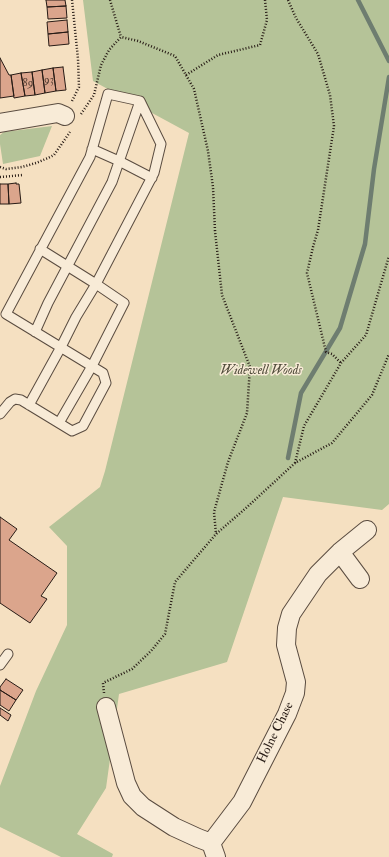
<!DOCTYPE html>
<html>
<head>
<meta charset="utf-8">
<style>
	body { margin:0 }
	canvas { display:block; background:#f5e0c1 }
</style>
</head>
<body>
<canvas width="389" height="857"></canvas>
<script>
const c = document.querySelector('canvas').getContext('2d');
c.lineJoin = 'round';
function fill(path, color) {
  c.fillStyle = color;
  c.fill(path, 'evenodd');
}
function poly(rows) {
  const path = new Path2D();
  for (const r of rows) {
    path.moveTo(r[0], r[1]);
    for (let i = 2; i < r.length; i += 2) path.lineTo(r[i], r[i + 1]);
  }
  return path;
}
function strokePath(path, color, width, dash) {
  c.strokeStyle = color;
  c.lineWidth = width;
  c.lineCap = dash ? 'butt' : 'round';
  c.setLineDash(dash || []);
  c.stroke(path);
}
function drawText(font, color, halo, rows, align = 'center') {
  c.font = font + ' "IM FELL Double Pica",serif';
  c.lineWidth = 3;
  c.setLineDash([]);
  c.textBaseline = 'middle';
  c.strokeStyle = halo;
  c.fillStyle = color;
  for (const [text, x, y, turn = 0] of rows) {
    c.save();
    c.translate(x, y);
    c.rotate((+turn || 0) * Math.PI / 180);
    c.textAlign = isNaN(turn) ? turn : align;
    if (halo) c.strokeText(text, 0, 0);
    c.fillText(text, 0, 0);
    c.restore();
  }
}
fill(poly([
	[83,0,389,0,389,504,382,510,283,497,227,662,119,694,106,788,77,834,113,854,112,857,61,857,0,827,0,786,36,691,67,625,67,546,49,527,100,487,105,471,189,133,93,81],
	[52,126,40,156,3,164,0,144,0,135,4,132]
]), '#b5c398');
strokePath(poly([
	[358,0,389,61],
	[288,458,301,393,340,328,365,244,374,169,389,77]
]), '#6e7d70', 4.5);
const building = poly([
	[46,0,65,0,66,6,47,7,46,0],
	[66,6,67,18,48,19,47,7,66,6],
	[67,20,68,32,48,34,47,22,67,20],
	[68,32,69,44,49,46,48,34,68,32],
	[0,58,9,75,11,75,14,96,0,98,0,58],
	[63,67,66,90,56,91,53,68,63,67],
	[53,68,56,91,45,93,42,70,53,68],
	[42,70,45,93,35,95,32,72,42,70],
	[32,72,35,95,25,96,21,73,32,72],
	[21,73,25,96,14,98,11,75,21,73],
	[16,183,16,184,19,184,21,203,9,204,8,184,16,183],
	[0,184,8,184,9,204,0,204,0,184],
	[0,517,17,529,9,540,57,573,41,596,47,599,30,623,0,603,0,517],
	[6,679,23,690,16,700,0,690,0,687,6,679],
	[0,690,16,700,9,711,0,705,0,690],
	[0,708,11,715,8,721,0,715,0,708]
]);
fill(building, '#dba58c');
strokePath(building, '#271b15', 1);
const lane = poly([
	[92,149,119,161,152,178],
	[40,249,96,284,124,303,92,366,59,423],
	[29,405,61,347,76,317,96,284,154,173,161,144,140,101],
	[0,414,10,402,15,399,21,400,72,431,83,426,106,383,103,373,6,314,90,157,108,94,140,101,112,182,48,303,35,332],
	[0,665,8,654]
]);
const street = poly([
	[0,123,58,113,65,116],
	[340,552,360,579],
	[106,707,126,783,132,796,143,807,174,827,198,838,211,843],
	[216,857,211,843,242,802,287,714,295,693,296,682,286,645,287,628,291,614,318,574,340,552,367,530]
]);
strokePath(lane, '#5a4c40', 11);
strokePath(street, '#5a4c40', 20);
strokePath(poly([
	[72,0,78,59,79,87,72,101],
	[110,0,121,37],
	[288,0,296,18,318,54,330,95,334,126,318,230,313,247,307,273,326,352,332,354,341,363],
	[186,75,218,55,260,45,267,20,265,0],
	[81,114,94,95,101,65,109,50,121,37,138,41,175,56,194,89,208,151,213,187,215,231,222,295,250,367,247,413,228,462,214,512,216,534],
	[0,167,6,169,22,167,36,163,48,158,54,155,70,132],
	[0,177,23,175],
	[295,463,304,426,341,363,366,335,389,256],
	[104,693,103,683,132,669,151,651,165,634,175,582,216,534,246,508,295,463,332,443,372,395,389,354]
]), '#271b15', 2.5, [1, 2]);
strokePath(lane, '#f8ebd7', 9);
strokePath(street, '#f8ebd7', 18);
drawText('11px', '#543e33', null, [
	["93",49,81],
	["89",28,84]
]);
drawText('italic 13px', '#524d3c', '#f8ebd7', [
	["Widewell Woods",261,371]
]);
drawText('13px', '#271b15', '#f8ebd7', [
	["Holne Chase",276,733,-64]
]);
</script>
</body>
</html>
